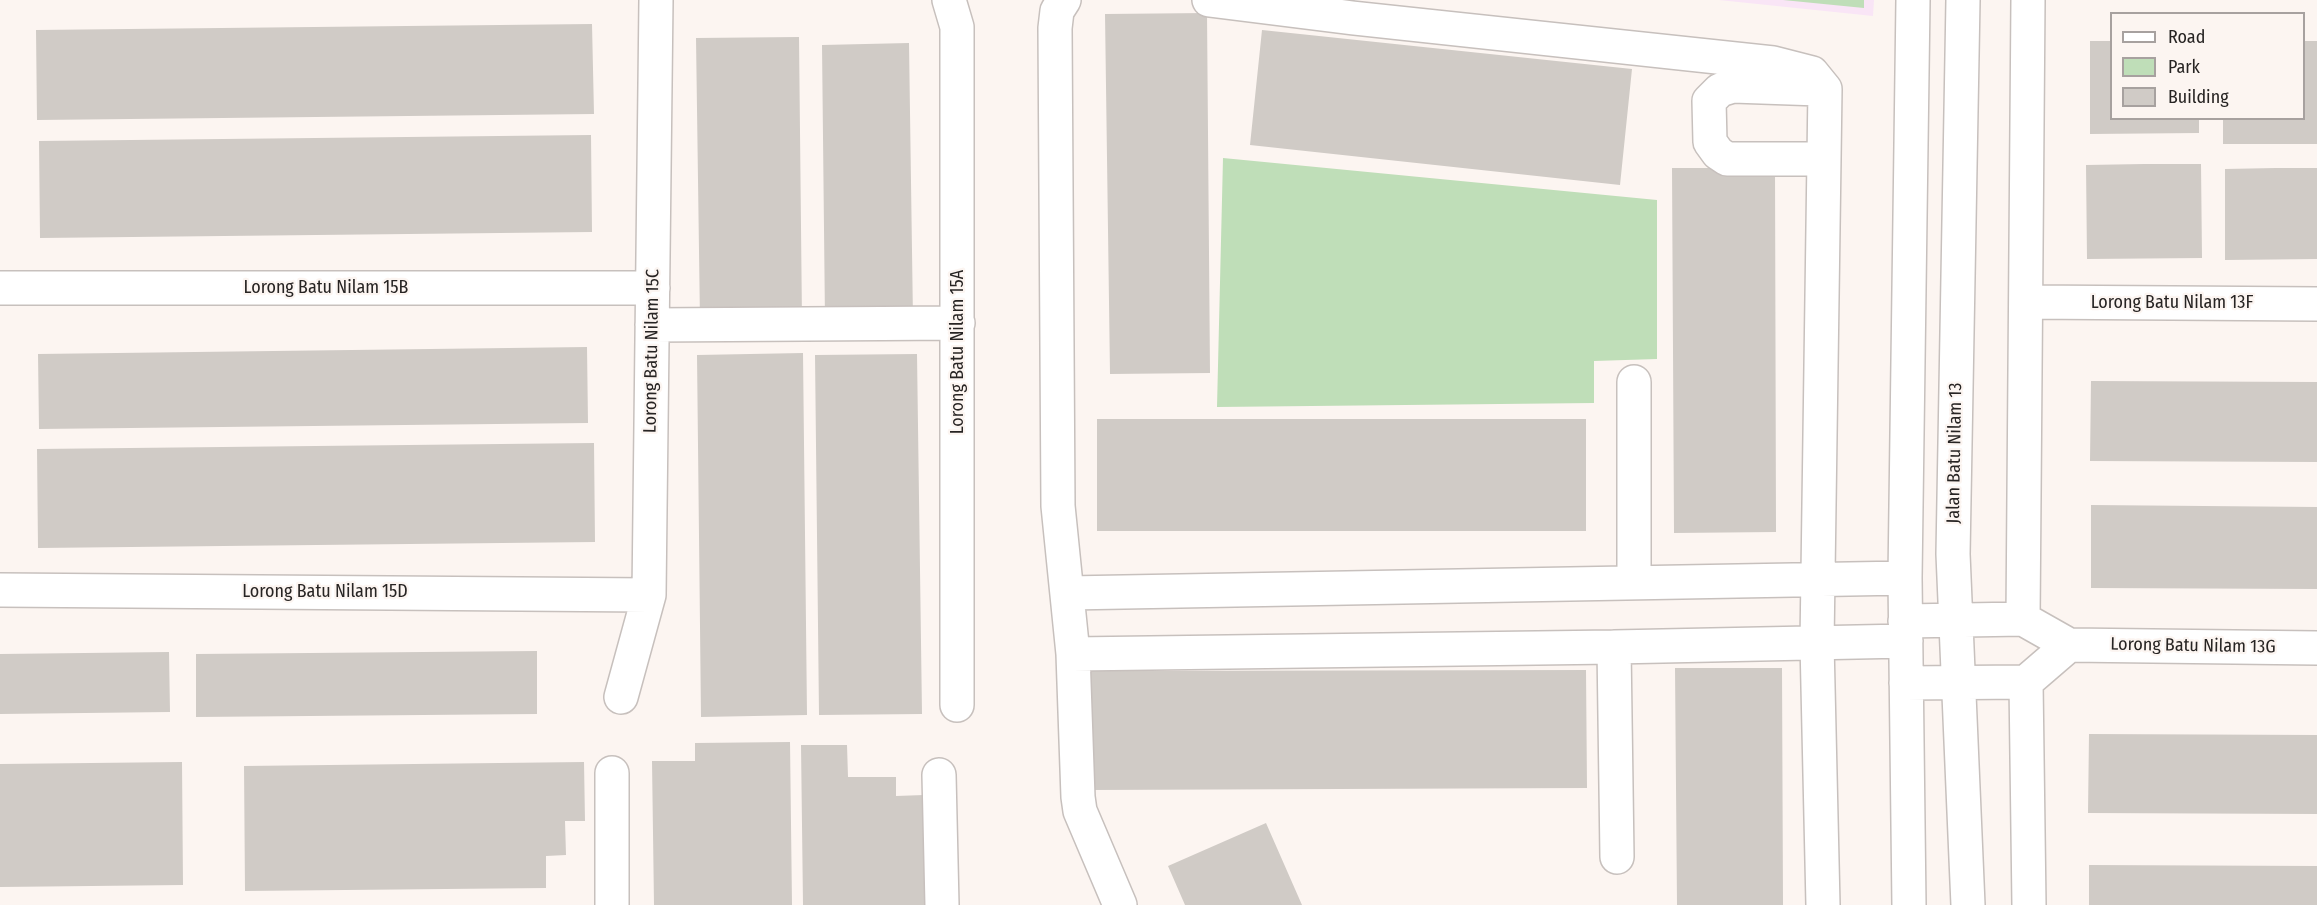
<!DOCTYPE html>
<html>
<head>
<meta charset="utf-8">
<style>
	body { margin:0 }
	#map { position:relative; width:2317px; height:905px; overflow:hidden; background:#fcf5f1; font-family:"Fira Sans Condensed",sans-serif }
	canvas { display:block }
	.legend { position:absolute; left:2110px; top:12px; width:195px; height:108px; box-sizing:border-box; background:#fcf5f1; border:2px solid #a7a19f; margin:0; padding:8px 10px; list-style:none; font-size:18px; color:#272423 }
	.legend li { display:flex; align-items:center; gap:12px; height:30px }
	.legend b { width:30px; border:2px solid #a7a19f }
</style>
</head>
<body>
<div id="map">
<canvas width="2317" height="905"></canvas>
<ul class="legend">
<li><b style="height:8px;background:#fff"></b>Road</li>
<li><b style="height:16px;background:#bfdeb8"></b>Park</li>
<li><b style="height:16px;background:#d0cbc6"></b>Building</li>
</ul>
</div>
<script>
const c = document.querySelector('canvas').getContext('2d');
c.lineJoin = 'round';
function fill(path, color) {
  c.fillStyle = color;
  c.fill(path, 'evenodd');
}
function poly(rows) {
  const path = new Path2D();
  for (const r of rows) {
    path.moveTo(r[0], r[1]);
    for (let i = 2; i < r.length; i += 2) path.lineTo(r[i], r[i + 1]);
  }
  return path;
}
function strokePath(path, color, width, dash) {
  c.strokeStyle = color;
  c.lineWidth = width;
  c.lineCap = dash ? 'butt' : 'round';
  c.setLineDash(dash || []);
  c.stroke(path);
}
function drawText(font, color, halo, rows, align = 'center') {
  c.font = font + ' "Fira Sans Condensed",sans-serif';
  c.lineWidth = 4.5;
  c.setLineDash([]);
  c.textBaseline = 'middle';
  c.strokeStyle = halo;
  c.fillStyle = color;
  for (const [text, x, y, turn = 0] of rows) {
    c.save();
    c.translate(x, y);
    c.rotate((+turn || 0) * Math.PI / 180);
    c.textAlign = isNaN(turn) ? turn : align;
    if (halo) c.strokeText(text, 0, 0);
    c.fillText(text, 0, 0);
    c.restore();
  }
}
fill(poly([
	[1719,0,1874,0,1873,16]
]), '#f9e5f6');
fill(poly([
	[1783,0,1864,0,1864,8],
	[1223,158,1657,200,1657,359,1594,361,1594,403,1217,407]
]), '#bfdeb8');
fill(poly([
	[1207,13,1210,373,1110,374,1105,14],
	[592,24,594,114,37,120,36,30],
	[1262,30,1632,69,1620,185,1250,145],
	[799,37,802,321,700,322,696,38],
	[2090,41,2112,41,2112,118,2199,118,2199,133,2090,134],
	[2304,41,2317,41,2317,144,2223,144,2223,118,2304,118],
	[909,43,913,320,825,321,822,45],
	[591,135,592,232,40,238,39,141],
	[2144,164,2201,164,2202,258,2087,259,2086,165],
	[1672,168,1775,168,1776,532,1674,533],
	[2276,168,2317,168,2317,259,2225,260,2225,169],
	[587,347,588,423,39,429,38,354],
	[803,353,807,715,701,717,697,355],
	[917,354,922,714,819,715,815,355],
	[2091,381,2317,382,2317,462,2090,461],
	[1097,419,1586,419,1586,531,1097,531],
	[594,443,595,542,38,548,37,449],
	[2091,505,2317,507,2317,589,2091,588],
	[537,651,537,714,196,717,196,654],
	[169,652,170,712,0,714,0,654],
	[1675,668,1782,668,1783,905,1677,905],
	[1586,670,1587,788,1091,790,1091,671],
	[2089,734,2317,735,2317,814,2088,813],
	[790,742,792,905,654,905,652,761,695,761,695,743],
	[801,745,847,745,848,777,896,777,896,796,924,795,925,905,803,905],
	[182,762,183,885,0,887,0,764],
	[584,762,585,821,565,821,566,855,546,856,546,888,245,891,244,766],
	[1266,823,1302,905,1185,905,1168,866],
	[2089,865,2317,866,2317,905,2089,905]
]), '#d0cbc6');
const minor = poly([
	[949,0,957,27,957,705],
	[1064,0,1057,11,1055,28,1058,506,1073,654,1078,797,1080,811,1120,905],
	[1209,0,1353,18,1773,63,1812,73,1825,89,1817,643,1823,905],
	[1963,0,1953,554,1968,905],
	[1819,89,1733,86,1720,90,1709,101,1710,142,1718,153,1727,159,1824,159],
	[0,288,653,288],
	[2026,302,2317,304],
	[652,325,958,323],
	[1634,382,1634,583],
	[0,590,649,595],
	[1068,593,1905,578],
	[2023,619,2028,0],
	[1905,621,2023,619,2069,645,2317,648],
	[1614,647,1617,857],
	[1073,654,1614,647,1906,641],
	[2026,682,2029,905],
	[1906,683,2026,682,2069,645],
	[621,697,649,595,656,0],
	[612,773,612,905],
	[939,775,942,905],
	[1909,905,1905,578,1913,0]
]);
strokePath(minor, '#c7c0bd', 36);
strokePath(minor, '#fff', 33);
drawText('18px', '#272423', '#fcf5f1', [
	["Lorong Batu Nilam 15B",326,288],
	["Lorong Batu Nilam 13F",2172,303],
	["Lorong Batu Nilam 15C",652,351,-89],
	["Lorong Batu Nilam 15A",958,352,-90],
	["Jalan Batu Nilam 13",1955,453,-89],
	["Lorong Batu Nilam 15D",325,592],
	["Lorong Batu Nilam 13G",2193,646,1]
]);
</script>
</body>
</html>
